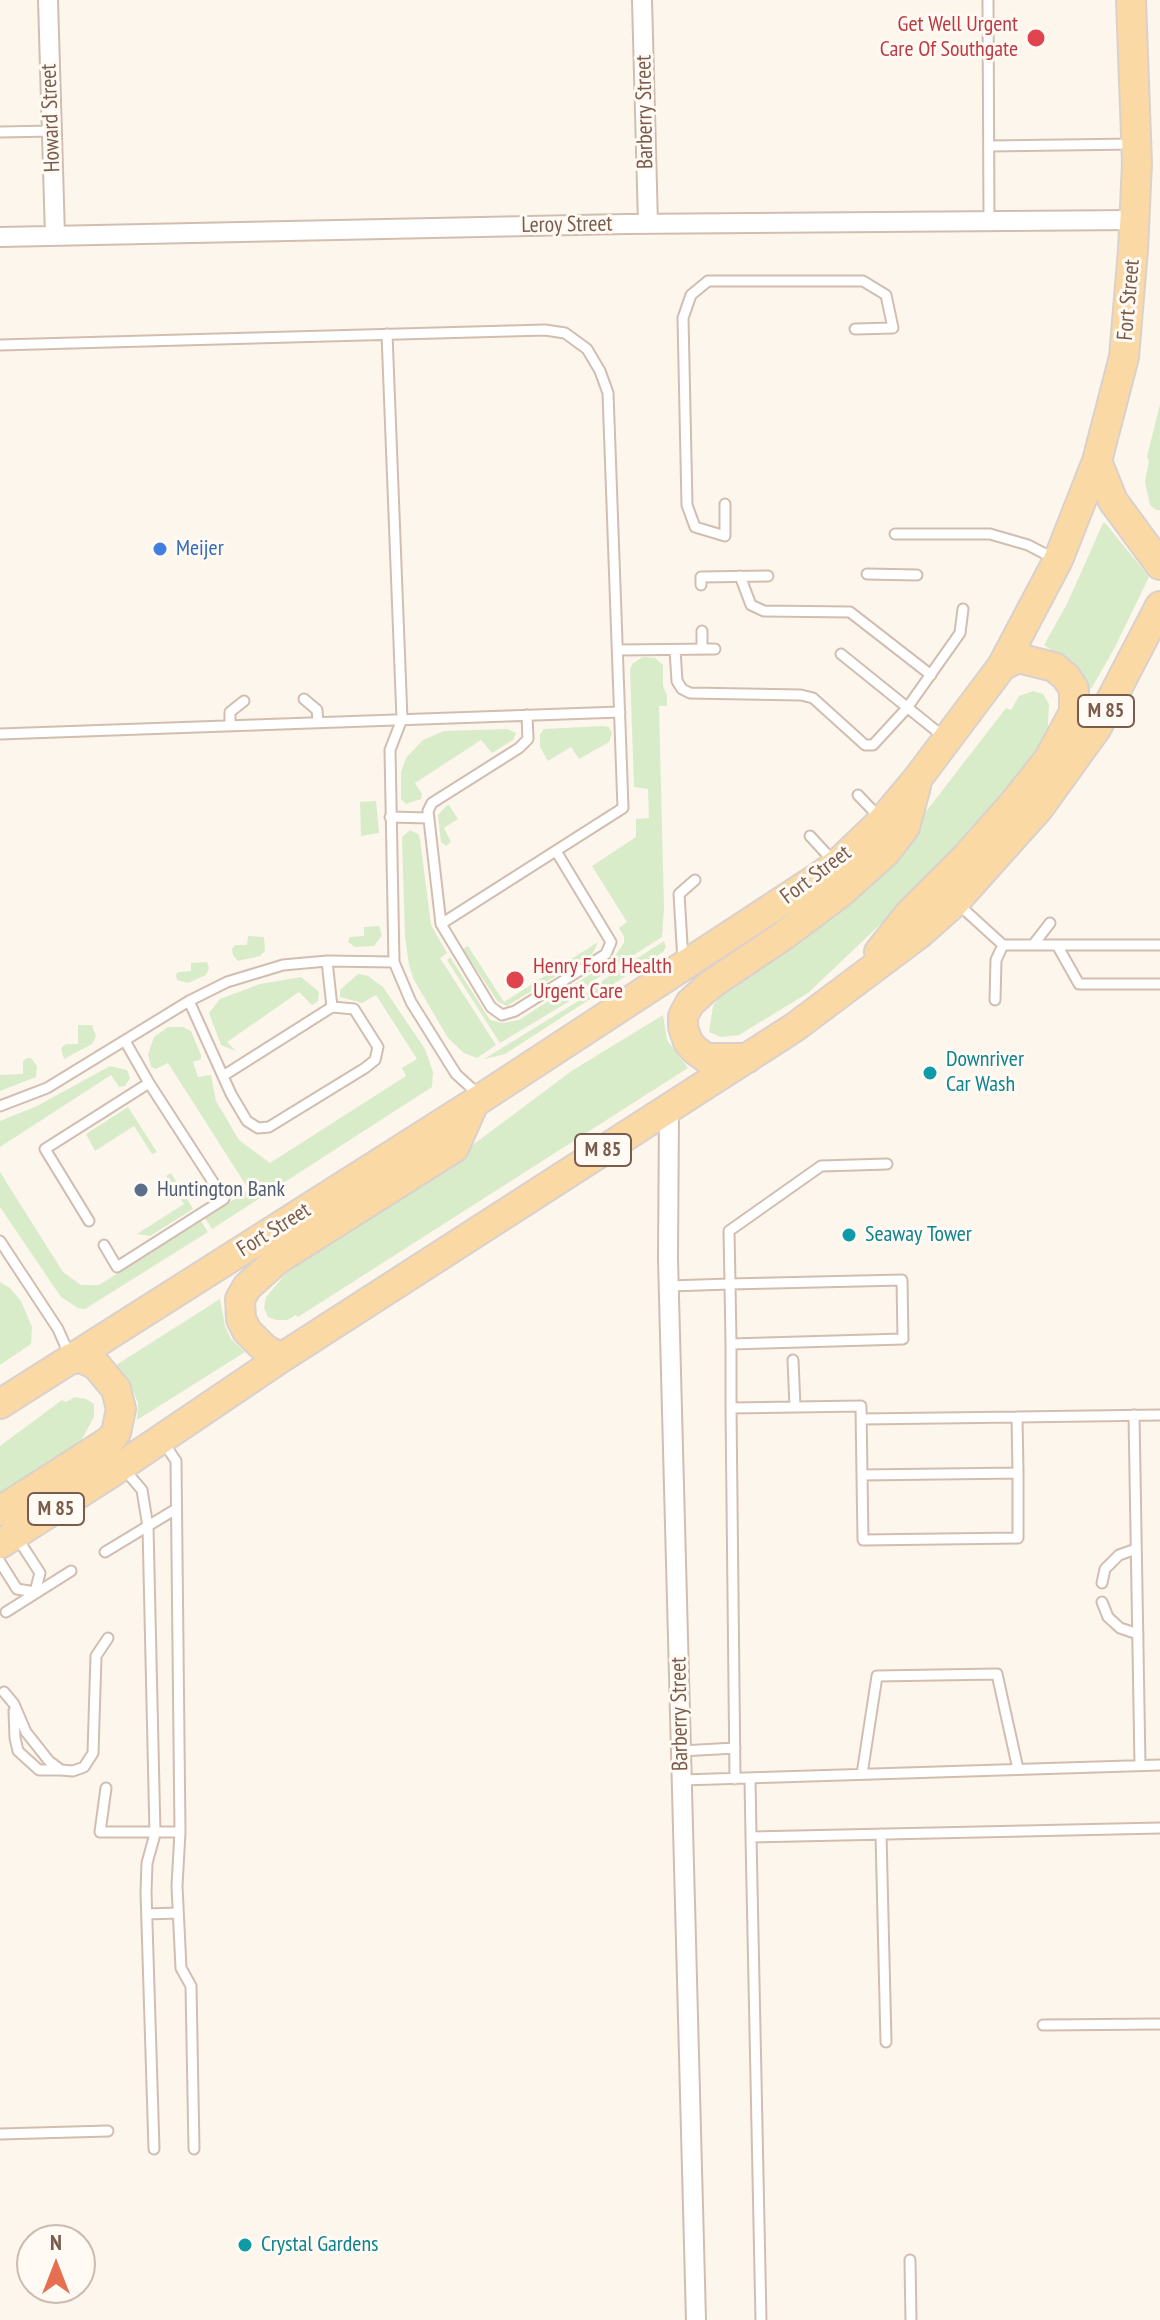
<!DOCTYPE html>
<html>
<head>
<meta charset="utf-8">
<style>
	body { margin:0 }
	#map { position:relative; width:1160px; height:2320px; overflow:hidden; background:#fdf6ec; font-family:"PT Sans Narrow",sans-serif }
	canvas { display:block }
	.north { position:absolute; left:16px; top:2224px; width:80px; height:80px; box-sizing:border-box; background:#fffaf3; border:2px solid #cabbb1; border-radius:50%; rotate:0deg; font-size:22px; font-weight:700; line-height:32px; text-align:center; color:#7a5c4d }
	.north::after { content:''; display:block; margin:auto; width:28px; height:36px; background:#e76f51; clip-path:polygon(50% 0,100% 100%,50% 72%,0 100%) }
</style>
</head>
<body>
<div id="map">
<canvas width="1160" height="2320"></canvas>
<div class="north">N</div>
</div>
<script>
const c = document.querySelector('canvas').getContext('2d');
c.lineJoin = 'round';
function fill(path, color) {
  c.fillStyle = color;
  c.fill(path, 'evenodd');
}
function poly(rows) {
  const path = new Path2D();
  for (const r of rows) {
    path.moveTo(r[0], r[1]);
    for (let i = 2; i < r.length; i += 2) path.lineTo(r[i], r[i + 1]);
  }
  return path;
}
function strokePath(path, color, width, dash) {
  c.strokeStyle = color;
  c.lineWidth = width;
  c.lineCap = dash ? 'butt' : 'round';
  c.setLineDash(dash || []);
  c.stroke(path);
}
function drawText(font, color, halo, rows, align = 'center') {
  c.font = font + ' "PT Sans Narrow",sans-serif';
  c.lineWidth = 6;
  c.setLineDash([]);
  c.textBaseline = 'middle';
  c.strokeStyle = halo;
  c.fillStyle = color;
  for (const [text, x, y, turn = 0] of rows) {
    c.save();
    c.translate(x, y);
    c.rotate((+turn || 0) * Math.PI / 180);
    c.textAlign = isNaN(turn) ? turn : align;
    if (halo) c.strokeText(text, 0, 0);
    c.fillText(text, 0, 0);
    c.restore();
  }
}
fill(poly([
	[1160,404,1160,510,1156,510,1150,505,1145,482,1149,460,1147,457],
	[1103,523,1106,524,1149,577,1114,649,1091,689,1075,665,1044,645,1067,604],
	[643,657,655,658,663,665,663,686,667,696,667,706,659,706,664,909,662,937,593,981,573,999,500,1043,447,960,450,957,490,1020,502,1023,519,1020,611,961,624,943,624,936,619,928,627,922,592,866,636,837,636,819,649,818,648,789,634,787,630,669,633,663],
	[1033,691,1043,694,1049,704,1048,726,1038,747,1042,750,966,843,808,993,739,1035,721,1037,709,1032,713,1006,720,996,884,866,1006,708,1011,710,1019,696],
	[603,726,609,727,612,733,609,742,579,759,571,747,548,761,540,747,540,734,544,729],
	[507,729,516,733,513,740,492,753,481,740,415,783,422,794,421,799,406,804,401,799,401,772,406,758,423,740,444,731],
	[376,801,379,833,361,836,360,802],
	[447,805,449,805,458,819,444,828,451,842,446,846,441,842,438,815],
	[410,830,418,834,420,839,431,925,447,953,440,958,496,1045,477,1058,464,1053,448,1038,414,980,409,965,405,937,402,837],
	[379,926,382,935,374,946,355,947,348,942,350,937,364,936,364,927],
	[248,936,264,937,265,951,260,956,238,961,233,955,232,949,235,945,247,945],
	[664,941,666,947,663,952,505,1054,484,1059,580,1000,591,988],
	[598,942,593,953,507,1006,498,1002,463,949,468,946,504,1002],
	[207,962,209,968,206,975,188,983,177,980,176,974,179,972,191,971,191,963],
	[358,974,368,976,383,987,425,1049,433,1072,432,1087,212,1229,205,1218,249,1190,168,1063,156,1069,151,1067,148,1054,154,1037,168,1027,183,1027,191,1031,201,1055,201,1059,193,1062,198,1077,211,1075,216,1101,239,1140,270,1163,406,1076,402,1068,417,1059,376,995,362,1003,340,997,340,990],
	[301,977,319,992,318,1001,312,1005,299,992,227,1042,236,1051,221,1045,209,1013,220,999,260,984],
	[663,1015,667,1040,688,1068,298,1317,295,1315,288,1320,277,1320,268,1317,264,1308,266,1297,289,1270,287,1266,462,1153,573,1070],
	[78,1025,92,1025,96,1036,92,1044,64,1059,61,1048,66,1044,78,1044],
	[27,1058,31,1058,37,1066,36,1077,0,1091,0,1075,23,1074,23,1061],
	[110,1066,127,1070,130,1078,125,1086,119,1087,111,1075,0,1147,0,1121,37,1106],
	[128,1107,157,1152,152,1154,134,1126,95,1151,86,1134],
	[0,1172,63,1272,81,1285,99,1285,201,1221,208,1232,85,1309,78,1308,61,1297,0,1207],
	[171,1173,193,1209,150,1236,137,1234,184,1204,166,1176],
	[0,1282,10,1288,21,1301,32,1327,31,1344,0,1365],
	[220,1299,225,1326,231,1339,245,1352,137,1420,138,1403,133,1391,113,1367],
	[75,1397,86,1399,94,1404,94,1417,81,1441,74,1445,76,1449,0,1498,0,1446,62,1400,66,1402]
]), '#d8ecc9');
const lane = poly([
	[988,0,989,221],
	[0,132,52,131],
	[989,146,1134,144],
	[387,334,402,719,390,750,394,962,411,1002,456,1074,478,1094],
	[0,345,545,330,565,333,587,349,600,371,608,393,623,808,441,924],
	[725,504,725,536,695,527,687,505,683,318,691,295,708,281,863,281,886,295,893,328,855,329],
	[895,534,990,534,1028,545,1055,559],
	[867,574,917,575],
	[740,576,751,605,764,611,850,612,931,675],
	[701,585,701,577,768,576],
	[702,631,702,649],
	[618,650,715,649],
	[675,650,677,681,682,689,690,693,801,695,813,698,865,745,873,745,907,708,960,633,963,609],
	[841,654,944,737],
	[304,699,317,710,318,722],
	[527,715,528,739,519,748,432,803,428,811,441,924,491,1007,502,1015,515,1011,606,954,611,942,556,851],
	[230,726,230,712,244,701],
	[0,734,620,712],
	[858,795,880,818],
	[390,817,428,818],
	[810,836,834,862],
	[958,904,1003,945,1160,945],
	[1033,945,1050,923],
	[1057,945,1079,984,1160,984],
	[327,961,332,1007],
	[683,961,679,894,695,880],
	[995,1000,996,960,1003,945],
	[189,1001,231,1094,247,1121,258,1128,269,1127,365,1068,375,1060,378,1047,354,1009,332,1007,223,1076],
	[125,1041,149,1083],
	[0,1106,47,1088,189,1001,227,982,283,965,327,961,394,962],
	[89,1221,45,1149,149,1083,224,1199,117,1267,104,1245],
	[0,1241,58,1329,69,1354],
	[669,1286,730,1284,731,1344,903,1339,902,1280,730,1284,729,1231,821,1166,887,1164],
	[731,1344,731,1408],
	[793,1360,795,1407],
	[1134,1415,1140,1765],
	[862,1419,1017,1417],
	[164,1443,176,1461,180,1832,177,1886,181,1968,191,1986,194,2149],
	[124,1469,142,1490,148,1527,155,1834,147,1863,146,1892,154,2149],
	[1018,1473,1017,1417,1160,1415],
	[18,1539,40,1573,35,1592],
	[105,1552,176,1509],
	[0,1562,17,1589,35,1592],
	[1102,1583,1105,1569,1119,1555,1136,1549],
	[1102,1602,1108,1617,1120,1628,1138,1634],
	[6,1612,71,1571],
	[4,1692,14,1704,26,1732,49,1761,61,1770,73,1771,84,1767,93,1753,96,1656,108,1638],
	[14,1711,15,1738,18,1751,39,1770,61,1770],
	[681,1751,735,1748],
	[862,1774,877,1676,997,1674,1018,1769],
	[750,1778,751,1837],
	[735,1779,731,1408,861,1406,862,1475,1018,1473,1018,1538,863,1540,862,1475],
	[682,1780,1160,1765],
	[106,1788,100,1832,180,1832],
	[881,1834,886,2042],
	[147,1914,178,1913],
	[1043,2025,1160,2024],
	[0,2134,108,2131],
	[910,2260,911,2320],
	[761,2320,751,1837,1160,1828]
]);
const street = poly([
	[48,0,55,236],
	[642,0,648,224],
	[0,237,625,224,1134,220],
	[669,1109,668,1259,696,2320]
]);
const primary = poly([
	[1097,461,1113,501,1160,565],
	[879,952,910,913,966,857,1013,804,1048,760,1074,712,1074,689,1066,677,1054,667,1018,658,1002,666],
	[748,1058,706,1058,695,1050,688,1042,683,1027,683,1016,690,1003,710,985,783,936,839,894,886,852,905,827,916,786],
	[281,1358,265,1349,247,1331,241,1319,240,1299,247,1287,277,1260,454,1148,474,1103],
	[0,1404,474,1103,816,879,837,864,882,821,918,778,1002,666,1058,560,1097,461,1124,357,1133,250,1137,163,1131,0],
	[0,1511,109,1441,116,1433,121,1409,116,1389,96,1365,83,1359,71,1358],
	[0,1544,111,1473,281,1358,795,1027,919,934,955,902,1039,808,1096,729,1160,606]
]);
strokePath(lane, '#d1beb0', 13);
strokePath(street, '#d1beb0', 22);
strokePath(primary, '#dad1cd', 32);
strokePath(lane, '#fff', 9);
strokePath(street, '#fff', 18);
strokePath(primary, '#fbd9a5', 28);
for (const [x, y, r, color] of [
	[1036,38,10,"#e0444e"],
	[160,549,8,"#3f7fe0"],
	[515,980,10,"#e0444e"],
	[930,1073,8,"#0f9aa8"],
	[141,1190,8,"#5c6f8a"],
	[849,1235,8,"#0f9aa8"],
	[245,2245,8,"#0f9aa8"]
]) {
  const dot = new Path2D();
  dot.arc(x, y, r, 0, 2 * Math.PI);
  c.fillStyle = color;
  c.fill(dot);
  strokePath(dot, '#fffaf3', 3);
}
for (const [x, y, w] of [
	[1106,711,56],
	[603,1150,56],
	[56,1509,56]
]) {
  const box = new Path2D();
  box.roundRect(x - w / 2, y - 16, w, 32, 6);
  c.fillStyle = '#fffaf3';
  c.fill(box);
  strokePath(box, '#7a5c4d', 2);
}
drawText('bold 20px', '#7a5c4d', null, [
	["M 85",1106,711],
	["M 85",603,1150],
	["M 85",56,1509]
]);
drawText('22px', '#be3a42', '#fffaf3', [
	["Get Well Urgent",1018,25],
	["Care Of Southgate",1018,50],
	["Henry Ford Health",533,967,"left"],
	["Urgent Care",533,992,"left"]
], 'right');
drawText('22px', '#7a5c4d', '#fffaf3', [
	["Barberry Street",645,112,-91],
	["Howard Street",51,118,-92],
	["Leroy Street",567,225,-1],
	["Fort Street",1129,300,-85],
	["Fort Street",816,875,-37],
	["Fort Street",274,1230,-32],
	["Barberry Street",680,1714,-91]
]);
drawText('22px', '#366cbe', '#fffaf3', [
	["Meijer",176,549]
], 'left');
drawText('22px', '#0d838f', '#fffaf3', [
	["Downriver",946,1060],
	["Car Wash",946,1085],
	["Seaway Tower",865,1235],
	["Crystal Gardens",261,2245]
], 'left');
drawText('22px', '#4e5e75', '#fffaf3', [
	["Huntington Bank",157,1190]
], 'left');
</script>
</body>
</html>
